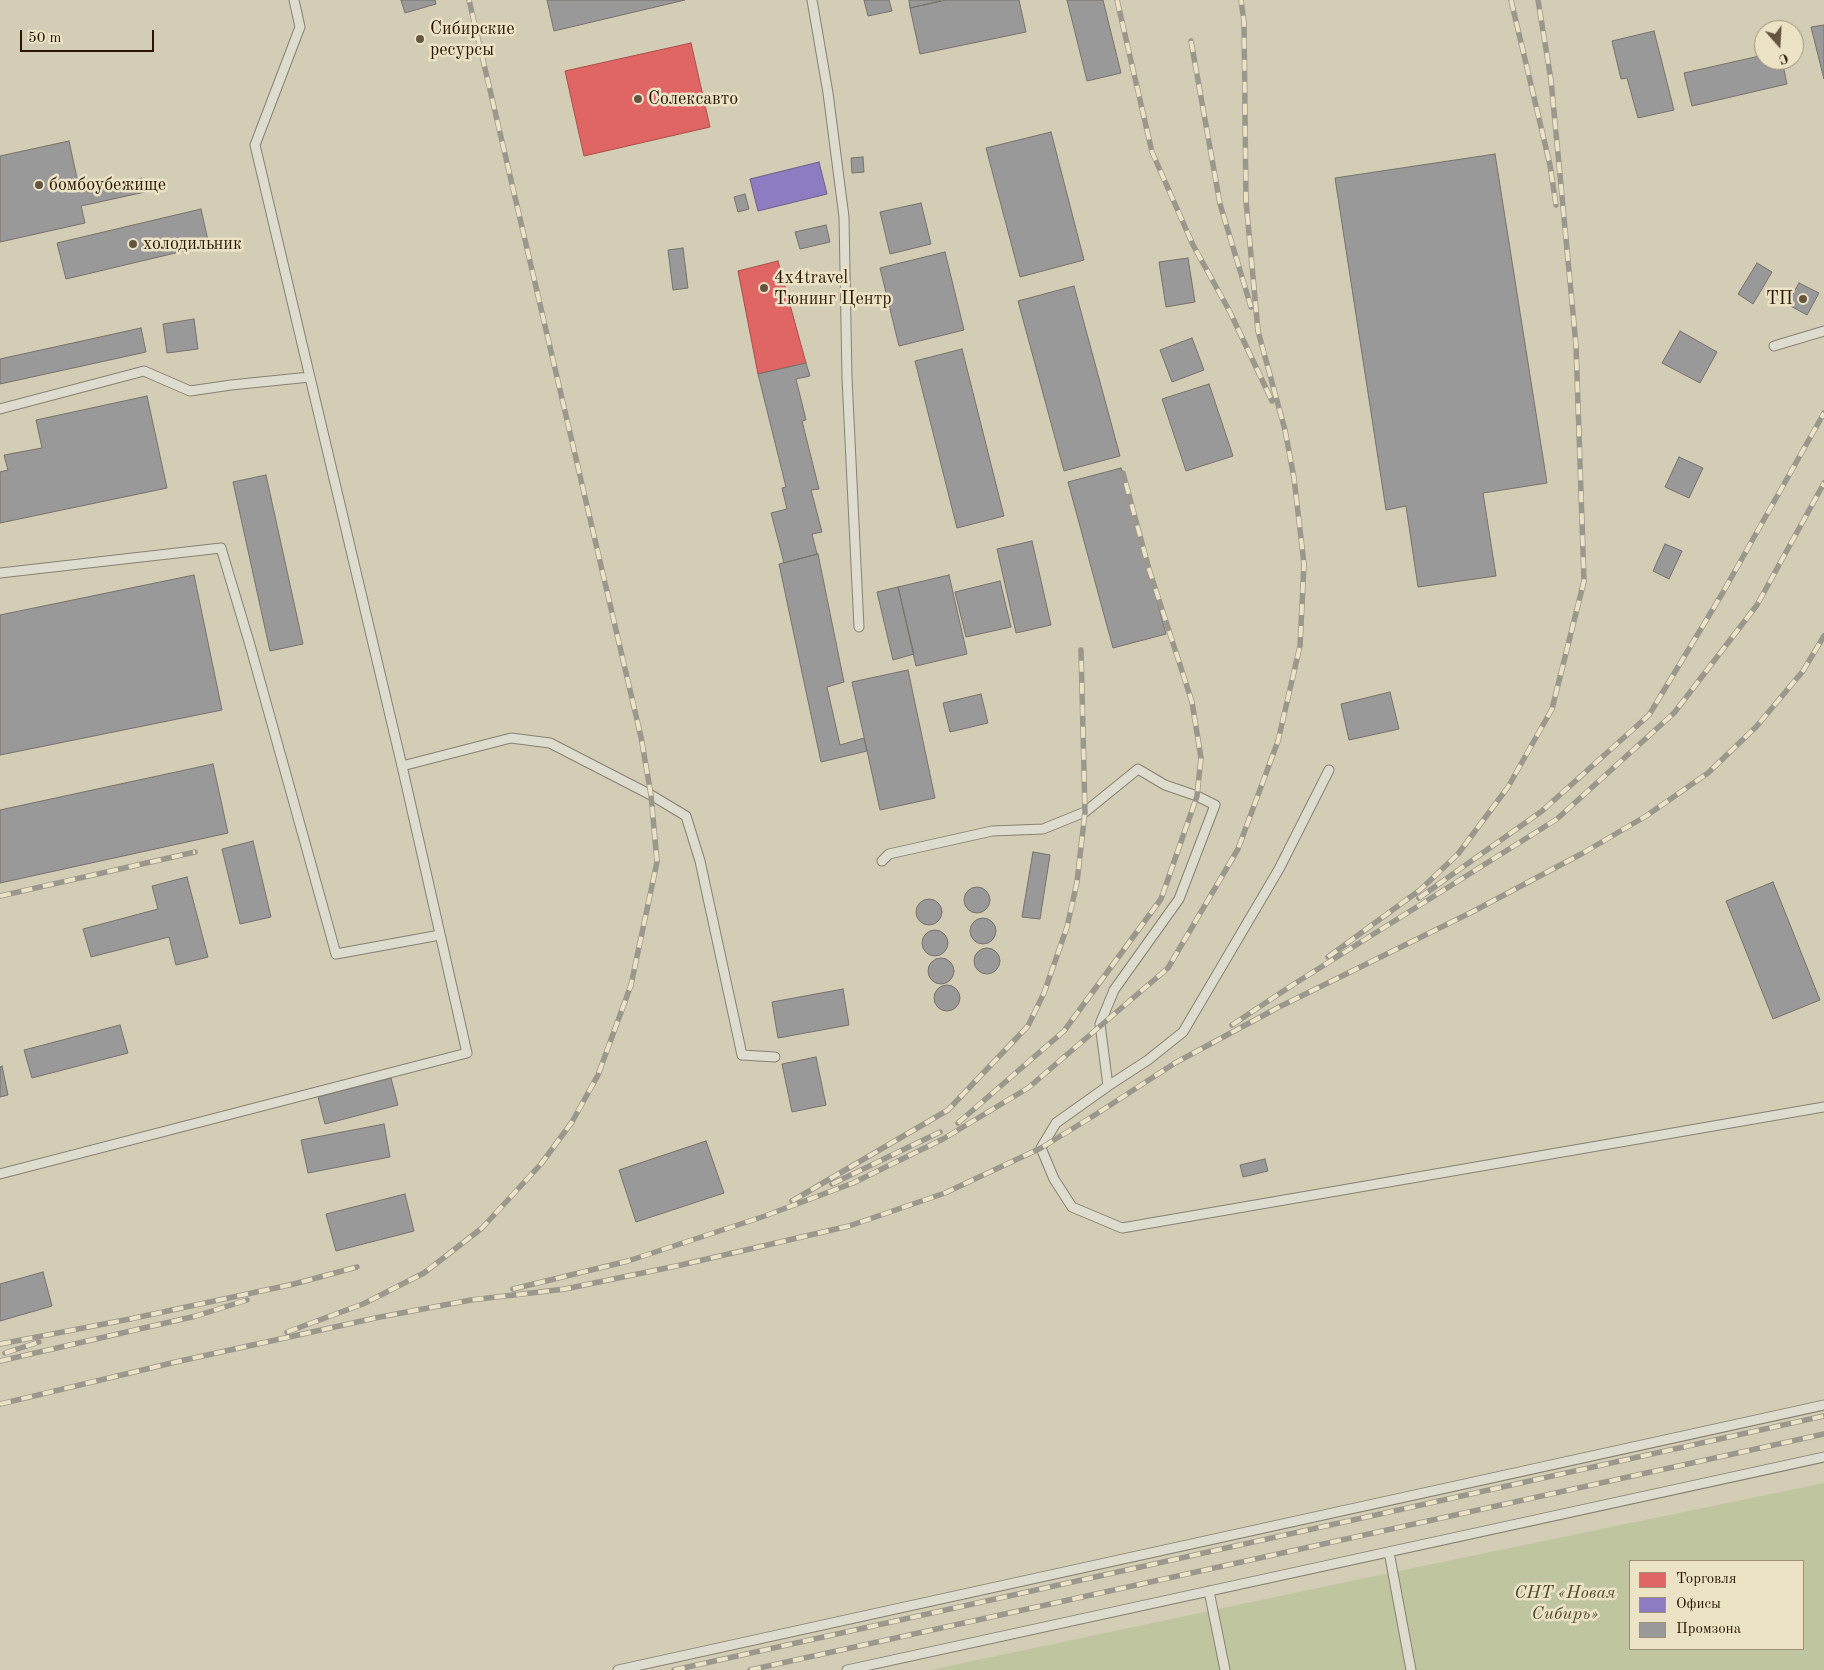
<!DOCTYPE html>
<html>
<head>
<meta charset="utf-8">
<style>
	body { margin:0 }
	#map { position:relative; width:1824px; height:1670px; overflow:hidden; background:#d4cdb6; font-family:"Old Standard TT",serif }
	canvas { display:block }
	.legend { position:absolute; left:1629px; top:1560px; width:175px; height:90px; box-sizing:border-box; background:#ece3c7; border:1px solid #9e9177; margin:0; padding:6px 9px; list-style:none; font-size:15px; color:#291500 }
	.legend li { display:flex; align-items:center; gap:10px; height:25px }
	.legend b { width:25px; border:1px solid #9e9177 }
	.north { position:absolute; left:1754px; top:20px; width:50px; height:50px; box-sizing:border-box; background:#ece3c7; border:1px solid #9e9177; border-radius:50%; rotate:161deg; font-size:14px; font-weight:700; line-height:20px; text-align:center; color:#291500 }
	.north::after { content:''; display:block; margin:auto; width:18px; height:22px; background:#655540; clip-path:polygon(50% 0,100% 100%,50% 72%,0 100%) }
	.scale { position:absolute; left:20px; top:30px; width:134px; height:22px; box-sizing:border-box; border:2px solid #291500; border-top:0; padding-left:6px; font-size:15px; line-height:18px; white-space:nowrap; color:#291500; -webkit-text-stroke:4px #ece3c7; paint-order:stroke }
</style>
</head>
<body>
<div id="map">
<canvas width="1824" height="1670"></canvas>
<ul class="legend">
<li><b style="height:14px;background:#e06666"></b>Торговля</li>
<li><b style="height:14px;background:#8e7cc3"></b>Офисы</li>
<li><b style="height:14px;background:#999"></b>Промзона</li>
</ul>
<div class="north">С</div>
<div class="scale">50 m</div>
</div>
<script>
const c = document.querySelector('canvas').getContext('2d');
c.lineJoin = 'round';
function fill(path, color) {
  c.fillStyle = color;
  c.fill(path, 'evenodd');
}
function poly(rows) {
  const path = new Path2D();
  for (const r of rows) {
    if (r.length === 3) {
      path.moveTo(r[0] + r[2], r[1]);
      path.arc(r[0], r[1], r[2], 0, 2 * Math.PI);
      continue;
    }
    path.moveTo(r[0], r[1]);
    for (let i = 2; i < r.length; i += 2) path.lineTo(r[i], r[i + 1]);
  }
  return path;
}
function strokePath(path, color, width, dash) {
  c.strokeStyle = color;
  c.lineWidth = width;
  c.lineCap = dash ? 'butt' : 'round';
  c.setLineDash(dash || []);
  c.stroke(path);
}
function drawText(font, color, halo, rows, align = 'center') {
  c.font = font + ' "Old Standard TT",serif';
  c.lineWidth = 5;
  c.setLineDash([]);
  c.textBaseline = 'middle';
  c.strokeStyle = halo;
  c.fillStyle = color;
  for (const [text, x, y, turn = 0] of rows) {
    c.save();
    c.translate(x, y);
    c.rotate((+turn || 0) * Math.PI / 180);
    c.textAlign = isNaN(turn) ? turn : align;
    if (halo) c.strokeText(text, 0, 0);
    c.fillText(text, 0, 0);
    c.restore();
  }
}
fill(poly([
	[1824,1483,1824,1670,930,1670,1389,1573],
	[1630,1561,1803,1561,1803,1649,1630,1649]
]), '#bfc59f');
const shops = poly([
	[691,43,710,127,584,156,565,71,691,43],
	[778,261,806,363,758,374,738,271,778,261]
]);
fill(shops, '#e06666');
strokePath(shops, '#a94e47', 1);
const offices = poly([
	[819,162,827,194,758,211,750,179,819,162]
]);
fill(offices, '#8e7cc3');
strokePath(offices, '#705d88', 1);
const industry = poly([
	[401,0,435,0,436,4,405,13,401,0],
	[547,0,685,0,554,31,547,0],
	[864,0,889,0,892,11,868,16,864,0],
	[909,0,941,0,941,1,910,8,909,0],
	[946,0,1019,0,1026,32,920,54,910,8,946,0],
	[1067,0,1103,0,1121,73,1087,81,1067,0],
	[1824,25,1824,79,1811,27,1824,25],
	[1654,31,1674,110,1638,118,1627,78,1621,79,1612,41,1654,31],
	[1764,55,1764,60,1782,60,1787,84,1692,106,1684,73,1764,55],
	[1051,132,1084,260,1020,277,986,148,1051,132],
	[69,141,80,192,142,178,145,192,81,206,85,223,0,242,0,156,69,141],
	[1495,154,1547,483,1483,493,1496,576,1418,587,1406,506,1386,510,1335,178,1495,154],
	[863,157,864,172,852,173,851,158,863,157],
	[745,194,749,209,738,212,734,197,745,194],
	[921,203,931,244,890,254,880,212,921,203],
	[201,209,209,245,66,279,57,243,201,209],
	[826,225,830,242,800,249,795,232,826,225],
	[683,248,688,288,673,290,668,250,683,248],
	[945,252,964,330,899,346,880,268,945,252],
	[1188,258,1195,302,1166,307,1159,262,1188,258],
	[1757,263,1772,272,1753,304,1738,294,1757,263],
	[1799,283,1819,293,1807,315,1787,304,1799,283],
	[1074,286,1120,456,1064,471,1018,301,1074,286],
	[194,319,198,349,167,353,163,324,194,319],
	[141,328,146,352,0,384,0,359,141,328],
	[1680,331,1717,352,1700,383,1662,363,1680,331],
	[1192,338,1204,370,1172,382,1160,350,1192,338],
	[962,349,1004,516,957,528,915,361,962,349],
	[806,363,810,376,796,379,806,420,802,421,819,489,811,490,822,532,812,534,817,554,784,563,771,513,787,509,782,488,786,487,758,374,806,363],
	[1209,384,1233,456,1186,471,1162,399,1209,384],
	[147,396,167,488,0,523,0,472,8,470,4,455,42,448,36,420,147,396],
	[1679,457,1703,468,1689,498,1665,487,1679,457],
	[1121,468,1166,634,1113,648,1068,482,1121,468],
	[266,475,303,644,270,651,233,482,266,475],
	[1032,541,1051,625,1016,633,997,549,1032,541],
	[1665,544,1682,551,1669,579,1653,571,1665,544],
	[818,554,844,682,827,687,840,745,864,738,867,751,821,762,779,564,818,554],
	[194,575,222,710,0,755,0,615,194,575],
	[949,575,967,654,916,666,898,587,949,575],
	[1000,581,1011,627,966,637,955,592,1000,581],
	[898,587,914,654,893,660,877,592,898,587],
	[908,670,935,798,880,810,852,682,908,670],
	[1390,692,1399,729,1349,740,1341,704,1390,692],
	[981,694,988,723,950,732,943,703,981,694],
	[213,764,228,833,0,883,0,810,213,764],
	[253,841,271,917,240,924,222,849,253,841],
	[1033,852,1050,855,1040,919,1022,917,1033,852],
	[187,877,208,957,176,965,169,937,91,957,83,929,158,909,152,886,187,877],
	[1773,882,1820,1000,1773,1019,1726,901,1773,882],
	[977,900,13],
	[929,912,13],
	[983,931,13],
	[935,943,13],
	[987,961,13],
	[941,971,13],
	[947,998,13],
	[843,989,849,1025,778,1038,772,1002,843,989],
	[120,1025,128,1053,32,1078,24,1050,120,1025],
	[816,1057,826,1105,792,1112,782,1064,816,1057],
	[2,1066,8,1095,0,1097,0,1067,2,1066],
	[391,1078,398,1105,325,1124,318,1097,391,1078],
	[384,1124,390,1157,308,1173,301,1140,384,1124],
	[706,1141,724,1193,636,1222,619,1170,706,1141],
	[1265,1159,1268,1171,1243,1177,1240,1165,1265,1159],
	[405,1194,414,1231,336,1251,326,1214,405,1194],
	[43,1272,52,1306,0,1321,0,1284,43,1272]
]);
fill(industry, '#999');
strokePath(industry, '#77716b', 1);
const lane = poly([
	[812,0,828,93,844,217,847,378,859,627],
	[1774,346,1824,331],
	[0,409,144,371,190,391,231,385,310,377],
	[0,573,221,548,250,645,336,954,440,935],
	[402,766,511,738,550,743,651,795,686,816,700,861,742,1055,775,1057],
	[882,861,889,854,992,831,1043,829,1085,812,1138,769,1165,785,1197,796,1215,805,1179,899,1114,990,1100,1024,1108,1086,1056,1123,1041,1148,1054,1179,1072,1207,1122,1228,1824,1107],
	[1108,1086,1148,1060,1183,1032,1279,869,1329,770],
	[0,1174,467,1053,402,766,255,145,300,27,294,0],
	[1389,1552,1411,1670],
	[1209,1591,1225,1670],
	[618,1670,1824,1405],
	[847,1670,1824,1457]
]);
strokePath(lane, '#878171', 11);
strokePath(lane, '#dedbcf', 9);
const rail = poly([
	[1117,0,1152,152,1193,245,1230,312,1272,401],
	[1511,0,1550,165,1556,205],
	[1191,41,1220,204,1251,307],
	[0,896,195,852],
	[1419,898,1542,811,1649,715,1722,594,1824,413],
	[1328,957,1420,890,1458,854,1508,787,1552,709,1584,581,1576,345,1551,80,1538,0],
	[1232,1025,1294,984,1557,819,1674,713,1757,605,1824,483],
	[958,1123,1064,1031,1161,899,1197,796,1201,758,1192,702,1149,569,1123,473],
	[832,1184,940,1132],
	[792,1201,948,1110,1028,1026,1044,993,1067,927,1077,882,1085,812,1081,650],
	[513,1289,628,1261,762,1217,853,1183,943,1139,1028,1088,1168,968,1238,849,1278,741,1300,646,1304,564,1294,478,1285,430,1258,331,1246,201,1244,22,1241,0],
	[287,1332,363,1304,424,1273,482,1228,541,1164,572,1122,598,1075,631,985,657,862,651,795,641,737,469,0],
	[0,1344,130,1319,294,1284,357,1267],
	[5,1353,39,1342],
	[0,1361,196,1316,247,1300],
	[0,1404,180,1361,380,1317,471,1300,565,1289,681,1265,849,1226,945,1193,1041,1148,1098,1113,1175,1063,1279,1007,1472,912,1583,853,1646,816,1708,773,1756,727,1803,671,1824,636],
	[674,1670,1824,1416],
	[750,1670,1824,1434]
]);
strokePath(rail, '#9b978c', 5.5);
strokePath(rail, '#ece3c7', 4, [11]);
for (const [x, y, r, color] of [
	[420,39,5,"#655540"],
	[638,99,5,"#655540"],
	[39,185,5,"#655540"],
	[133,244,5,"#655540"],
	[764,288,5,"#655540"],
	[1803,299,5,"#655540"]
]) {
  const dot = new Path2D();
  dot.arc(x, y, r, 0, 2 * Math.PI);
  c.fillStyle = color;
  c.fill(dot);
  strokePath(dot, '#ece3c7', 2);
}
drawText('18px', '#291500', '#ece3c7', [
	["Сибирские",430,29],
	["ресурсы",430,50],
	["Солексавто",648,99],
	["бомбоубежище",49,185],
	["холодильник",143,244],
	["4x4travel",774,278],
	["Тюнинг Центр",774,299],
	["ТП",1793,299,"right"]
], 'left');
drawText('italic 18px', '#51482a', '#ece3c7', [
	["СНТ «Новая",1565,1593],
	["Сибирь»",1565,1614]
]);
</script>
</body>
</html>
